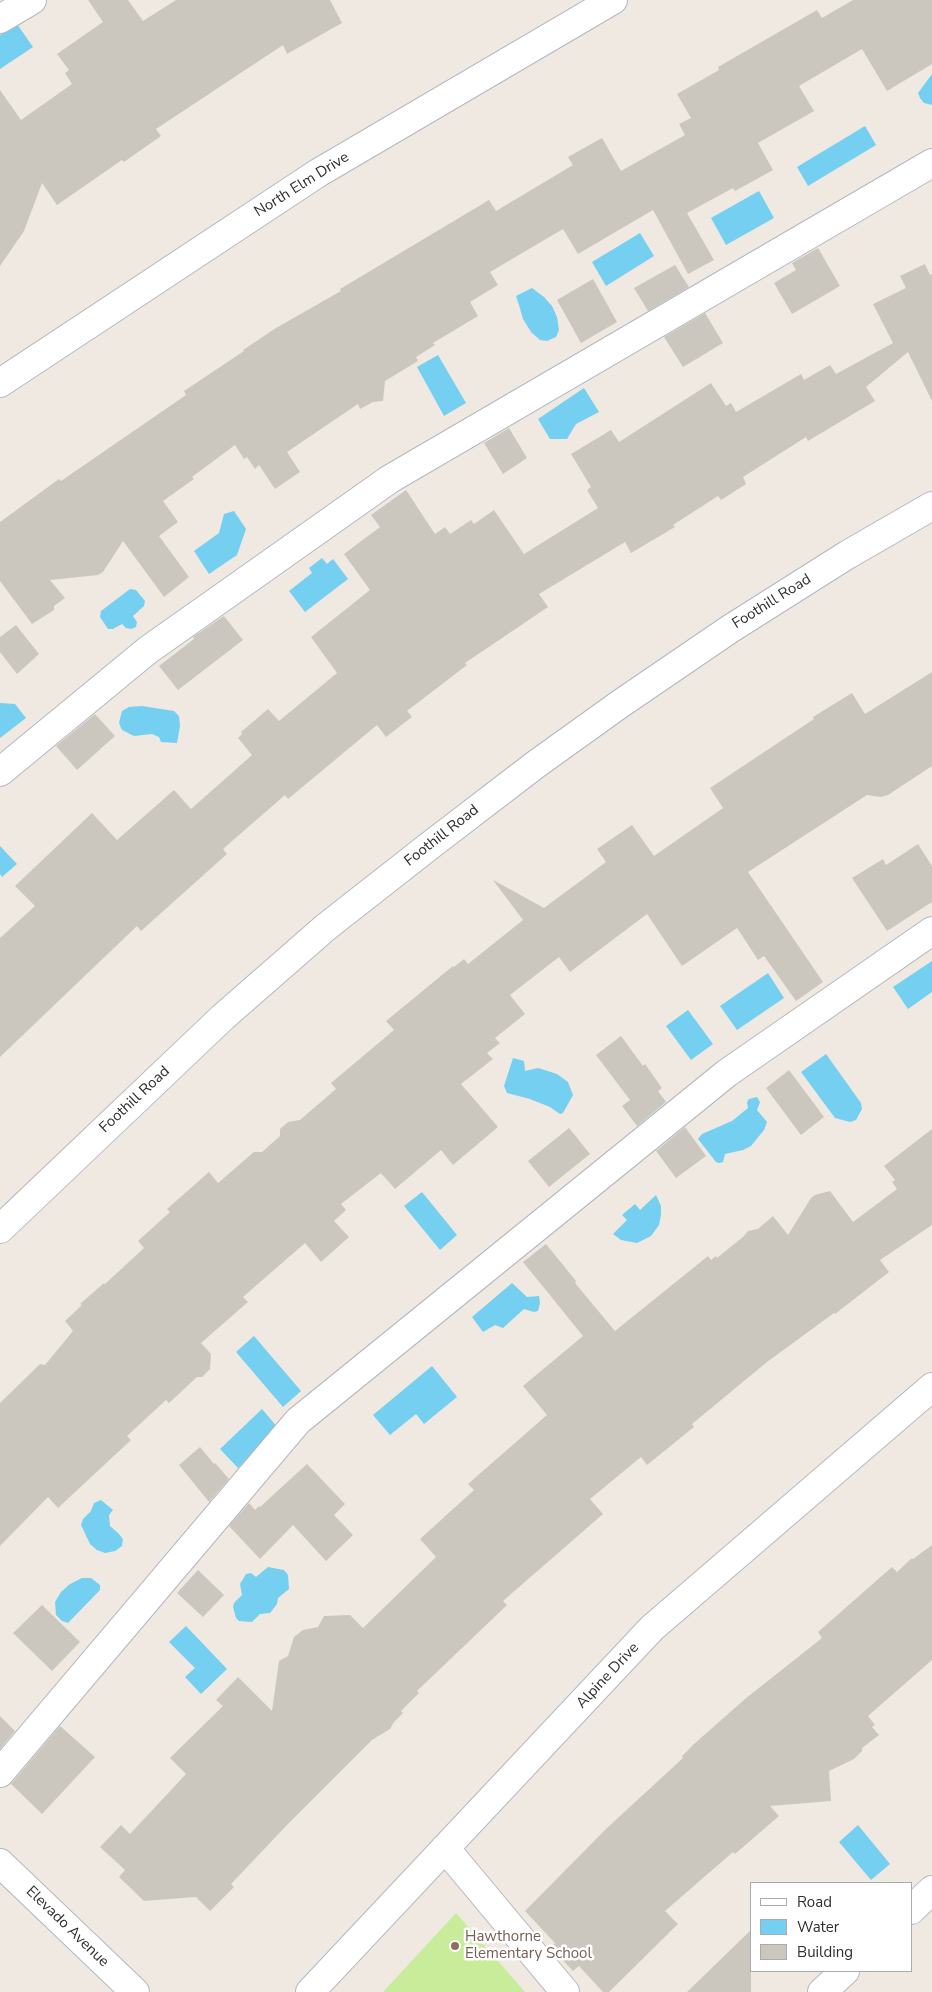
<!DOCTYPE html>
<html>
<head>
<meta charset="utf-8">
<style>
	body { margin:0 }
	#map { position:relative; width:932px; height:1992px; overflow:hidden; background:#efe9e1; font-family:"Nunito Sans",sans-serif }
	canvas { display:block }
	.legend { position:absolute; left:750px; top:1882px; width:162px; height:90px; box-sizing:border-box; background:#fff; border:1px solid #ababab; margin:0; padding:6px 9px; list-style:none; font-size:15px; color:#2e2e2e }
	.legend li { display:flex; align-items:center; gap:10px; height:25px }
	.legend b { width:25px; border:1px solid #ababab }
</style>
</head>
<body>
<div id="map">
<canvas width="932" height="1992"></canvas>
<ul class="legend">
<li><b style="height:6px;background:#fff"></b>Road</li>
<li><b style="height:14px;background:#75cff0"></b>Water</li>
<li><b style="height:14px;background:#cbc7bf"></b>Building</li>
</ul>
</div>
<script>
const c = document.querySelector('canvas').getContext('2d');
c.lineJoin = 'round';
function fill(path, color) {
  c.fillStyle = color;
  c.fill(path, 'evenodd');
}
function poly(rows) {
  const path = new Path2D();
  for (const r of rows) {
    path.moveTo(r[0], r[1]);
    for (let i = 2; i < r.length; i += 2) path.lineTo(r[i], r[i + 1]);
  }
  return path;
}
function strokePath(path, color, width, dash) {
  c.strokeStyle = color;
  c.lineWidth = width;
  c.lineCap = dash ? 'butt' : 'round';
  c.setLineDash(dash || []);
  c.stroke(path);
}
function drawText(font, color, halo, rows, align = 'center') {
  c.font = font + ' "Nunito Sans",sans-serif';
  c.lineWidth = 5;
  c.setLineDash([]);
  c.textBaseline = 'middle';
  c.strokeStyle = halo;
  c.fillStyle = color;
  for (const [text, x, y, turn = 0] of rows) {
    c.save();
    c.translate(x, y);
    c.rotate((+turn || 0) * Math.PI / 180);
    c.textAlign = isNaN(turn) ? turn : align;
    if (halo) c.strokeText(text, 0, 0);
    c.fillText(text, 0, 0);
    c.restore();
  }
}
fill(poly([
	[456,1913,525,1992,383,1992]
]), '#c9ec9a');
fill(poly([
	[17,24,33,47,0,69,0,35],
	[932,74,932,105,924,103,920,98,918,93],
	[865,126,876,145,808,186,797,167],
	[759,191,774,218,726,245,711,218],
	[640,233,654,256,606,286,592,262],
	[532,288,544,297,552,306,557,317,559,330,556,337,547,341,540,340,531,332,523,319,519,305,516,296],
	[438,355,466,403,444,416,417,367],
	[584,388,599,412,576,424,567,439,550,439,538,419],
	[234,511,246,529,237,555,209,574,194,551,219,533,224,514],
	[322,558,327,564,333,559,348,579,305,612,289,591,312,573,309,568],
	[130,589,136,590,145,601,144,606,133,616,137,622,136,627,131,629,126,628,122,624,113,629,108,629,100,617,101,611],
	[0,703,15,704,26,718,0,738],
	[142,706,174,711,179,716,180,726,177,743,161,742,159,737,152,734,134,736,122,730,119,723,122,711,129,707],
	[0,846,17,864,2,877,0,874],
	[932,961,932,992,908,1009,893,987],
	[768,973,784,998,737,1030,720,1006],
	[688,1010,713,1044,691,1060,666,1026],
	[826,1054,861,1103,862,1109,856,1120,850,1122,835,1118,801,1072],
	[513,1058,524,1061,525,1071,538,1068,557,1074,568,1082,573,1095,563,1113,560,1114,550,1107,530,1099,507,1093,504,1086],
	[757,1097,760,1102,757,1110,767,1122,764,1130,751,1146,743,1150,725,1154,723,1162,719,1163,716,1162,698,1139,702,1134,732,1121,748,1108,747,1102,749,1099],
	[422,1192,457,1235,440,1250,404,1206],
	[656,1195,661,1206,661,1215,659,1225,651,1236,637,1243,621,1240,613,1234,627,1220,622,1215,635,1204,640,1210],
	[512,1283,527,1297,539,1296,540,1303,538,1311,534,1312,524,1309,503,1328,495,1325,483,1332,472,1317],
	[254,1336,301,1391,283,1407,236,1352],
	[432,1366,457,1397,424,1424,416,1414,390,1435,373,1415],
	[262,1409,279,1429,238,1468,220,1449],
	[101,1500,113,1510,109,1515,110,1526,118,1533,123,1539,122,1546,115,1551,105,1553,97,1550,90,1544,81,1525,83,1519,91,1511,94,1503],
	[268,1567,284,1570,288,1575,289,1589,278,1598,277,1604,270,1613,260,1614,252,1622,239,1621,236,1618,233,1607,234,1603,242,1595,240,1584,246,1574,251,1573,256,1577],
	[82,1578,91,1578,100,1585,100,1590,68,1623,62,1621,56,1615,55,1602,61,1592,70,1584],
	[186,1626,227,1669,201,1694,185,1677,195,1668,169,1642],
	[858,1825,890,1864,871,1880,839,1842]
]), '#75cff0');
fill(poly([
	[88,0,128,0,143,21,176,0,330,0,342,23,287,54,283,45,156,129,161,136,124,162,122,160,57,205,42,183,24,231,0,266,0,90,21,120,72,84,65,73,69,70,57,54,103,22],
	[853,0,932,0,932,64,887,91,862,49,799,86,814,111,758,143,773,170,735,191,733,188,687,213,714,260,688,274,653,210,578,254,563,229,490,272,498,285,470,302,478,316,433,343,435,345,416,357,418,361,385,381,383,401,373,402,360,409,358,404,287,452,300,472,275,489,259,465,255,469,247,457,244,459,235,445,192,477,194,479,163,501,178,522,159,536,189,577,164,597,123,541,103,572,98,575,50,580,65,598,54,606,54,610,32,624,0,581,0,522,59,479,61,481,186,395,184,391,244,351,243,350,276,328,341,291,340,289,489,200,496,211,573,165,568,157,602,138,621,171,685,135,679,124,691,118,677,94,719,70,718,67,817,10,822,18],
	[818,248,840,286,792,314,774,283,796,270,792,263],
	[925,264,930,275,932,274,932,401,908,352,866,387,875,401,808,441,806,437,743,477,746,484,721,500,718,496,673,525,675,527,631,553,625,542,539,594,548,607,465,663,467,665,407,711,412,717,386,737,377,725,288,799,285,795,223,849,227,854,141,931,137,926,0,1057,0,938,35,906,15,886,92,813,117,840,174,790,191,809,252,755,238,738,242,734,241,732,268,709,279,721,337,673,311,637,370,590,344,554,380,527,371,515,406,490,435,534,445,527,450,534,471,520,474,524,494,510,524,554,598,508,587,490,591,487,571,454,611,430,619,442,711,383,726,406,731,403,736,412,801,374,804,380,830,365,836,374,893,343,873,304,906,288,900,276],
	[675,265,689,287,648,311,634,288],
	[593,279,617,322,581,343,557,300],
	[705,313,723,343,683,367,664,337],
	[509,428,527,458,503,474,484,443],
	[224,616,243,640,178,690,159,666,194,639,193,637],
	[16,625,39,654,17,674,0,652,0,637],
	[932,672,932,766,888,795,881,797,867,795,748,872,823,982,796,1001,764,956,758,960,737,928,682,966,647,914,570,972,559,957,510,995,525,1014,495,1038,500,1043,487,1053,493,1059,461,1084,498,1127,453,1165,441,1150,395,1189,381,1173,341,1204,346,1210,334,1221,349,1237,321,1262,305,1243,243,1297,248,1302,201,1343,211,1354,210,1369,202,1377,197,1377,169,1403,166,1400,127,1436,131,1440,58,1508,48,1497,0,1546,0,1403,40,1364,45,1365,73,1331,65,1321,82,1305,80,1304,104,1283,105,1284,144,1248,138,1241,170,1212,167,1209,209,1172,218,1183,254,1152,262,1152,280,1136,280,1129,288,1122,300,1120,336,1089,331,1083,394,1030,386,1021,453,966,454,967,464,959,468,964,523,920,493,880,544,908,606,862,597,849,632,825,654,856,723,808,710,788,814,719,813,717,852,693,865,714],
	[95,714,115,736,77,770,56,746],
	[918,844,932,866,932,902,887,931,852,878,883,859,886,865],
	[621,1036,643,1066,645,1064,662,1088,658,1091,666,1102,637,1126,622,1106,630,1100,596,1055],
	[789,1070,824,1117,801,1135,766,1088],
	[685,1127,706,1156,676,1178,656,1151],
	[569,1128,590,1154,549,1187,528,1161],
	[932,1129,932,1225,880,1260,889,1272,835,1314,834,1313,767,1362,692,1424,694,1427,647,1465,641,1457,590,1499,603,1514,503,1601,507,1605,417,1691,419,1693,401,1711,403,1713,394,1722,390,1729,372,1740,288,1824,231,1884,234,1887,210,1911,196,1897,144,1901,119,1877,125,1870,100,1847,121,1825,130,1834,186,1774,170,1758,223,1706,216,1700,238,1677,272,1711,279,1661,288,1656,294,1637,303,1630,318,1627,324,1616,350,1615,363,1628,436,1557,420,1539,474,1490,468,1484,547,1415,523,1386,583,1336,523,1262,546,1244,576,1281,575,1283,615,1331,708,1256,711,1260,716,1256,717,1258,744,1236,748,1231,758,1229,773,1216,788,1235,811,1198,815,1195,830,1191,853,1222,897,1189,892,1182,895,1180,884,1166],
	[200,1447,214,1464,215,1463,229,1479,209,1502,179,1465],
	[307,1464,345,1504,334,1515,353,1535,326,1561,293,1525,260,1559,229,1526,249,1503,255,1510,259,1506,260,1507],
	[932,1545,932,1660,868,1716,875,1725,872,1727,879,1735,862,1748,862,1751,854,1759,829,1771,831,1801,770,1806,779,1816,735,1854,733,1852,665,1911,678,1924,609,1992,603,1992,579,1966,573,1971,551,1948,555,1943,525,1911,607,1828,683,1758,682,1756,694,1744,745,1699,822,1638,818,1632,892,1567,897,1572,912,1558,913,1559],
	[198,1570,224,1595,203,1617,177,1593],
	[42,1605,80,1642,52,1671,13,1633],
	[0,1716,15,1731,0,1749],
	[60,1726,95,1757,42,1814,11,1784],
	[751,1930,751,1992,687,1992]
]), '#cbc7bf');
const minor = poly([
	[0,19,32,0],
	[0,383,318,173,613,0],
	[0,772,148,650,390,479,932,163],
	[0,1229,223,1017,326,927,428,847,535,765,620,704,730,629,847,555,932,506],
	[0,1773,298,1421,727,1073,932,931],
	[445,1848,565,1992],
	[0,1863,135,1992],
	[911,1910,932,1890],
	[310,1992,652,1628,932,1387],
	[822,1992,845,1971]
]);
strokePath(minor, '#b4b7c1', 30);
strokePath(minor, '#fff', 28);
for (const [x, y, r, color] of [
	[455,1946,5,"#8d6e63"]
]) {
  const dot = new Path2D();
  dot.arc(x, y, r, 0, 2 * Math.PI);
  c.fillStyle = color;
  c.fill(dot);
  strokePath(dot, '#fff', 2);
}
drawText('15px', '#2e2e2e', '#fff', [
	["North Elm Drive",302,185,-32],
	["Foothill Road",772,602,-32],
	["Foothill Road",442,836,-38],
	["Foothill Road",135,1100,-43],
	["Alpine Drive",608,1676,-47],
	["Elevado Avenue",67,1927,44]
]);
drawText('15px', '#785e54', '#fff', [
	["Hawthorne",465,1937],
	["Elementary School",465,1954]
], 'left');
</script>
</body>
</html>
